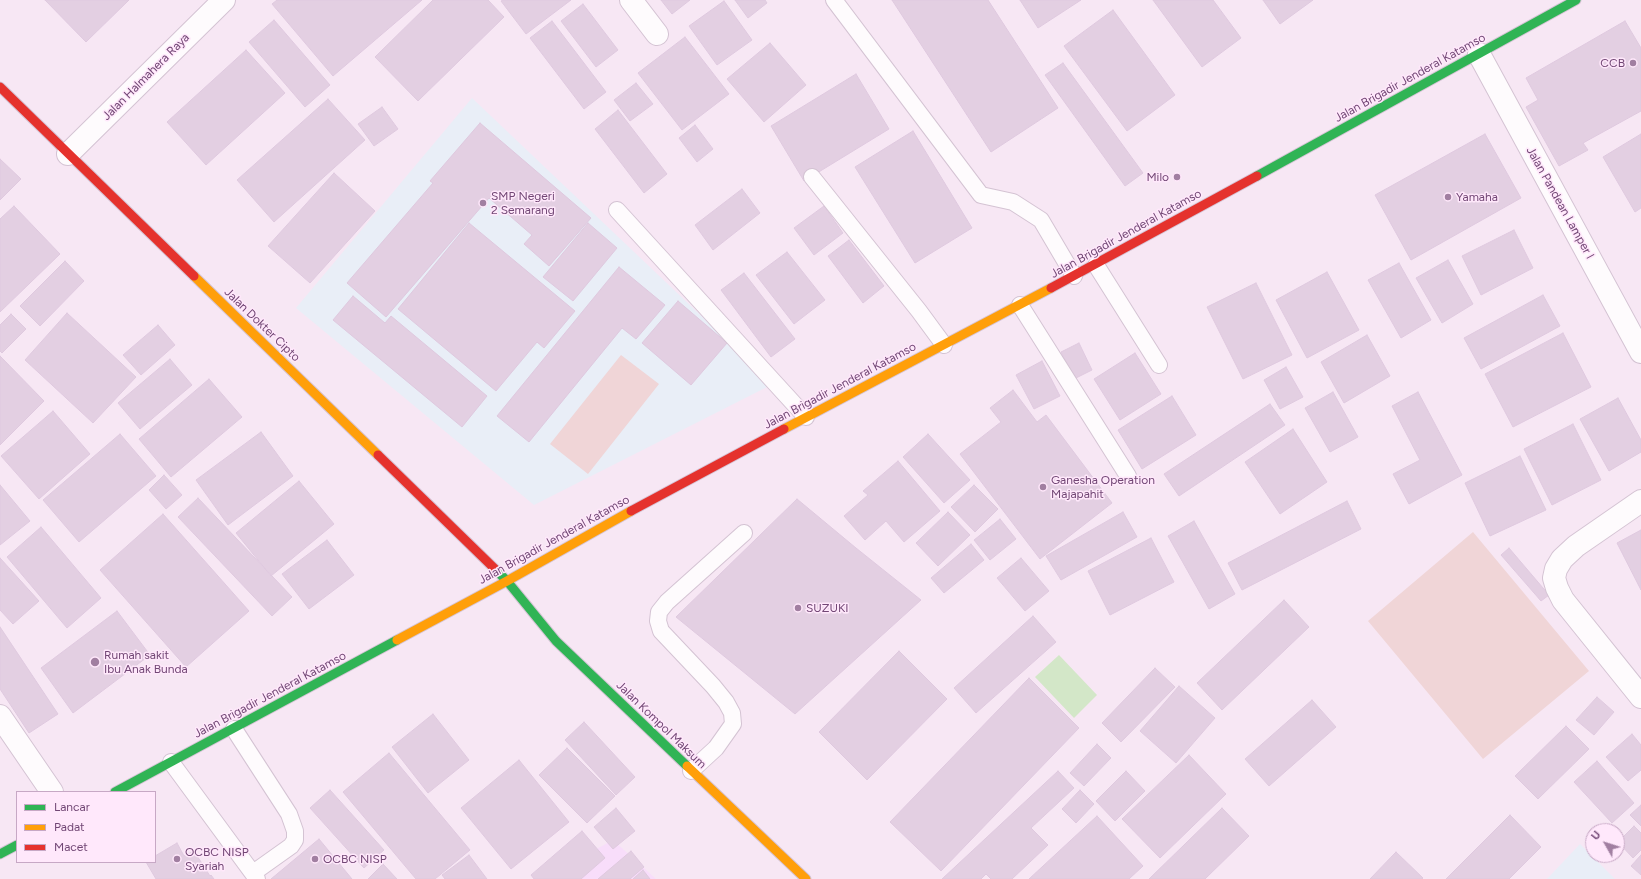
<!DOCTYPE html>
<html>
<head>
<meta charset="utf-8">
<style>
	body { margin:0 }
	#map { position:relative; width:1641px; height:879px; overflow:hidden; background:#f7e7f4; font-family:Figtree,sans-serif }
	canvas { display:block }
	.legend { position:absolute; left:16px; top:791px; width:140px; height:72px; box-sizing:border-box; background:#ffe8fb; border:1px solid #c7a8c5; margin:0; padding:5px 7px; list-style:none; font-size:12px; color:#724775 }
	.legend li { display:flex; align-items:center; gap:8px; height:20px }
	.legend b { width:20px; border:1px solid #c7a8c5 }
	.north { position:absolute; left:1585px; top:823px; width:40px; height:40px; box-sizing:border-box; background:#ffe8fb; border:1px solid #c7a8c5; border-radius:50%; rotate:309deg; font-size:11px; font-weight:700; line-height:16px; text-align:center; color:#724775 }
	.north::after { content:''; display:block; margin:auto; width:14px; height:18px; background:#a17fa1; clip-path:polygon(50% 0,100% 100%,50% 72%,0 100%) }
</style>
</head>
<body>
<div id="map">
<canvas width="1641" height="879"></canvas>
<ul class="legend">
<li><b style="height:5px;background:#30b455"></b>Lancar</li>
<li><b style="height:5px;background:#ff9f0a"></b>Padat</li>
<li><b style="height:5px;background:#e5322d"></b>Macet</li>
</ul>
<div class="north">U</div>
</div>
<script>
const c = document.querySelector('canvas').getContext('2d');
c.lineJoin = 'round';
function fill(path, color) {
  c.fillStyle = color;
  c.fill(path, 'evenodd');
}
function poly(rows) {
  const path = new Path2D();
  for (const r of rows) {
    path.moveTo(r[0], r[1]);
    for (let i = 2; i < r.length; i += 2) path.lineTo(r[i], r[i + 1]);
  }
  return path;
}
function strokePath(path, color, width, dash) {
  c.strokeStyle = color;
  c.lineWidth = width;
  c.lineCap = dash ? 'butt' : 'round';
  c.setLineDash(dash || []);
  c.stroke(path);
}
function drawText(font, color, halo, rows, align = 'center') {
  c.font = font + ' Figtree,sans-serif';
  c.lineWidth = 3;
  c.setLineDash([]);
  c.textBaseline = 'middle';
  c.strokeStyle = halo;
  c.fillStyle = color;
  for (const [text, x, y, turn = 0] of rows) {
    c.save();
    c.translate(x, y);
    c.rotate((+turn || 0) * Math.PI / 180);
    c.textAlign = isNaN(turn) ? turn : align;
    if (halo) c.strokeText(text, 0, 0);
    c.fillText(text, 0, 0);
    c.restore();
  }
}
fill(poly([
	[613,840,656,879,541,879]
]), '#f8ddfa');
fill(poly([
	[472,98,773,384,534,505,296,308],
	[1580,844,1615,879,1547,879]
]), '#e9eef7');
fill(poly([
	[621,355,659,384,588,474,550,444],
	[1473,532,1589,671,1483,759,1368,621]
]), '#f0d5d7');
fill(poly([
	[1059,655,1097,695,1074,718,1035,677]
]), '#d3e7c8');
const building = poly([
	[45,0,129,0,86,42,45,0],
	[277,0,422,0,333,76,272,4,277,0],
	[433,0,488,0,504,17,418,101,375,57,433,0],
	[503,0,571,0,526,34,501,1,503,0],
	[661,0,690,0,672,14,661,0],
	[735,0,765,0,767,3,748,18,735,0],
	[892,0,988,0,1058,108,991,152,892,0],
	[1020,0,1081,0,1038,28,1020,0],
	[1153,0,1213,0,1241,38,1202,67,1153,0],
	[1263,0,1313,0,1280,24,1263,0],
	[724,1,752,40,717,65,689,26,724,1],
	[583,4,618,50,596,67,561,21,583,4],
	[1113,10,1175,95,1127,131,1064,46,1113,10],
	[274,20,330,85,305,107,249,42,274,20],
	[552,21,606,92,584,109,530,38,552,21],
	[1625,21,1641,48,1641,111,1583,143,1588,150,1559,166,1526,107,1538,100,1526,78,1625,21],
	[685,37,729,94,682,130,638,73,685,37],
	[770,43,806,85,764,122,727,79,770,43],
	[246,50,285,93,206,165,167,122,246,50],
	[1063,63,1143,173,1125,186,1045,75,1063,63],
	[856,74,889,129,804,181,771,126,856,74],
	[636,83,653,104,630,121,614,100,636,83],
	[328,99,365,140,274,222,237,180,328,99],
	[382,107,398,129,374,146,358,124,382,107],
	[618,110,667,174,644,193,595,129,618,110],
	[480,123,591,218,549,266,524,244,532,235,489,198,386,317,347,283,433,183,430,181,480,123],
	[695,125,713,149,697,162,679,138,695,125],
	[913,131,972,228,915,263,855,167,913,131],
	[1485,134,1521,198,1411,260,1375,195,1485,134],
	[1641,134,1641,208,1635,212,1603,157,1641,134],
	[0,159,21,179,0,200,0,159],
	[334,173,375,211,310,283,268,246,334,173],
	[742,189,760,213,713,250,695,225,742,189],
	[14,206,60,254,0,312,0,219,14,206],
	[824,206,843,233,814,255,794,228,824,206],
	[469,223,575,311,544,348,537,342,496,391,398,309,469,223],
	[588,223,617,248,573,301,543,277,588,223],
	[1514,230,1533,268,1481,295,1462,256,1514,230],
	[849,240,884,286,863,303,828,256,849,240],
	[787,252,825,300,794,324,756,275,787,252],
	[1448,260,1473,304,1442,323,1416,278,1448,260],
	[65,261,84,281,40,326,20,306,65,261],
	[1399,263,1431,320,1401,338,1368,280,1399,263],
	[619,267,665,305,636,339,622,328,529,442,497,416,619,267],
	[1327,272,1359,330,1307,358,1276,300,1327,272],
	[744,273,795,339,771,357,721,290,744,273],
	[1256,283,1292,355,1243,379,1207,307,1256,283],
	[1543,295,1560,326,1481,369,1464,338,1543,295],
	[353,296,385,323,391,316,487,396,462,427,333,320,353,296],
	[678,301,727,343,691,385,642,343,678,301],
	[67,313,136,377,93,423,25,360,67,313],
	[11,314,26,329,2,353,0,351,0,325,11,314],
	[158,325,175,345,141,375,123,355,158,325],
	[1563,333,1591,387,1513,427,1485,374,1563,333],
	[1367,335,1390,376,1344,403,1321,362,1367,335],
	[1079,343,1092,370,1074,379,1061,352,1079,343],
	[1135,353,1161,394,1120,420,1094,379,1135,353],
	[0,356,44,401,0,445,0,356],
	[170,359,192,385,140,429,118,403,170,359],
	[1042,361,1060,396,1034,409,1016,375,1042,361],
	[1286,367,1303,397,1280,409,1264,380,1286,367],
	[209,379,242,417,171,477,139,439,209,379],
	[1013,390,1037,422,1046,415,1112,503,1040,559,960,454,1001,422,990,408,1013,390],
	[1333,392,1358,437,1330,452,1305,408,1333,392],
	[1418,392,1462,475,1409,504,1393,474,1420,460,1392,406,1418,392],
	[1172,396,1196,435,1142,469,1118,430,1172,396],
	[1618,398,1641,440,1641,452,1609,471,1580,419,1618,398],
	[1270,404,1285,425,1179,496,1164,474,1270,404],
	[53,411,90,454,39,499,1,456,53,411],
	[1573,424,1601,480,1552,505,1524,449,1573,424],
	[1293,429,1327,482,1280,514,1245,462,1293,429],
	[261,432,293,476,228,525,196,480,261,432],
	[120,434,156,476,79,542,43,500,120,434],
	[928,434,970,480,944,503,903,457,928,434],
	[1520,456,1546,510,1490,536,1465,483,1520,456],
	[898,461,940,511,904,542,886,521,865,540,844,516,868,495,863,491,898,461],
	[164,475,182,495,166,509,149,490,164,475],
	[299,481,334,524,271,576,236,533,299,481],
	[0,485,30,521,0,545,0,485],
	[974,485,998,509,975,532,951,507,974,485],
	[198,498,292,597,272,616,178,517,198,498],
	[797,499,856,548,921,600,795,714,676,617,797,499],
	[1347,501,1361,529,1242,590,1228,563,1347,501],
	[948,512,970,535,938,566,916,543,948,512],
	[1123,512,1137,537,1061,580,1046,556,1123,512],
	[163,514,249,611,186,667,100,570,163,514],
	[1000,519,1016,539,990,560,974,540,1000,519],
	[1194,521,1235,594,1209,609,1168,536,1194,521],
	[41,527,101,598,67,628,7,557,41,527],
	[1641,530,1641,590,1617,543,1641,530],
	[1151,538,1174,582,1110,615,1088,571,1151,538],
	[327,540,354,575,309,609,282,574,327,540],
	[971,544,984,560,944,593,931,578,971,544],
	[1509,548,1549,595,1541,601,1501,555,1509,548],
	[0,558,39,601,13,624,0,610,0,558],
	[1021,558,1049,591,1025,611,997,578,1021,558],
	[1284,600,1309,627,1222,710,1197,683,1284,600],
	[117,611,150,655,73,713,41,668,117,611],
	[1033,616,1056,642,976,713,954,688,1033,616],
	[0,627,58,714,29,733,0,689,0,627],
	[899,651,947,699,867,780,819,732,899,651],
	[1155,668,1175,687,1121,742,1102,723,1155,668],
	[1029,678,1079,728,941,871,890,822,1029,678],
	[1179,686,1215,718,1176,763,1140,731,1179,686],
	[1597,697,1614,712,1594,735,1576,720,1597,697],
	[1312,700,1336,727,1269,786,1245,759,1312,700],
	[433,714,469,760,428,793,392,747,433,714],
	[584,722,635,777,616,795,565,740,584,722],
	[1566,726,1589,749,1538,799,1515,776,1566,726],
	[1632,734,1641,745,1641,770,1628,781,1606,757,1632,734],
	[1097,744,1111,758,1084,786,1070,773,1097,744],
	[567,748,615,796,587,823,539,775,567,748],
	[389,753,470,850,435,879,416,879,343,792,389,753],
	[1189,755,1226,794,1160,858,1122,819,1189,755],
	[519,760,569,822,511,869,461,808,519,760],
	[1597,761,1634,803,1612,823,1574,782,1597,761],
	[1058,771,1074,788,1031,828,1048,845,1012,879,991,879,986,874,981,879,942,879,1058,771],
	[1126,771,1145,791,1115,821,1096,801,1126,771],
	[330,790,384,850,364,868,310,808,330,790],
	[1080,790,1094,804,1076,823,1062,809,1080,790],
	[1641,805,1641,826,1630,815,1641,805],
	[616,808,635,831,613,849,594,827,616,808],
	[1222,808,1249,836,1205,879,1149,879,1222,808],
	[1510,815,1541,847,1509,879,1446,879,1510,815],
	[1097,816,1143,866,1129,879,1029,879,1097,816],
	[1634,826,1641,833,1641,850,1633,858,1618,842,1634,826],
	[582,831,605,858,581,879,534,879,531,875,582,831],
	[319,839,352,879,271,879,319,839],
	[177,843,184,856,194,851,210,876,211,875,214,879,156,879,146,862,155,862,155,856,177,843],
	[631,851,644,867,630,879,598,879,631,851],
	[1396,852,1423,878,1422,879,1370,879,1396,852],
	[469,855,487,879,445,879,442,875,469,855],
	[1641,855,1641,875,1631,866,1641,855],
	[383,864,397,879,368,879,383,864],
	[643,870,650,879,633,879,643,870]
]);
fill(building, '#e3cfe2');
strokePath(building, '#dfc9df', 1);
const lane = poly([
	[834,0,981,195,1013,202,1041,220,1074,276],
	[812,177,919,311,944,345],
	[617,210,806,417],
	[1096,265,1159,365],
	[1020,305,1128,476],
	[234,729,289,814,295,831,295,840,291,846,253,873],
	[171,762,257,879],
	[691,771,716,748,733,724,732,713,726,702,713,686,661,631,658,621,659,612,667,602,744,533]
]);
const street = poly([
	[631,0,657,34],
	[1479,54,1641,352],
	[68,154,224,0],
	[1641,501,1576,546,1562,559,1556,569,1554,578,1557,588,1563,600,1641,697],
	[0,716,52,792]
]);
const fast = poly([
	[1257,176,1576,0],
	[496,570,507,581,556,641,687,766],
	[115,792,397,640],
	[0,854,17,845]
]);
const slow = poly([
	[194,276,378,455],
	[784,429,1051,288],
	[397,640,507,581,631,511],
	[687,766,806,879]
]);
const jam = poly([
	[0,87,194,276],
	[1051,288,1257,176],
	[378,455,496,570],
	[631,511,784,429]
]);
strokePath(lane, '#d4c3d3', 18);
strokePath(street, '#d4c3d3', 24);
strokePath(fast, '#d5c4d5', 11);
strokePath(slow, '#d5c4d5', 11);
strokePath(jam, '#d5c4d5', 11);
strokePath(lane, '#fefbfd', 16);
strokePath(street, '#fefbfd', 22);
strokePath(fast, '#30b455', 9);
strokePath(slow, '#ff9f0a', 9);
strokePath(jam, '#e5322d', 9);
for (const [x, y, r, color] of [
	[1633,63,4,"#a17fa1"],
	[1177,177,4,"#a17fa1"],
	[1448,197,4,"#a17fa1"],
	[483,203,4,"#a17fa1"],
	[1043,487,4,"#a17fa1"],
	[798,608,4,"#a17fa1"],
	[95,662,5,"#a17fa1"],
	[177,859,4,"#a17fa1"],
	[315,859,4,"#a17fa1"]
]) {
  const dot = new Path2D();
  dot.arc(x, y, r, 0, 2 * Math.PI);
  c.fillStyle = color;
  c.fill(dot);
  strokePath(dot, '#ffe8fb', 1.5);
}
drawText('12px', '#724775', '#ffe8fb', [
	["CCB",1625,63,"right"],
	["Milo",1169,177,"right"],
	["SMP Negeri",491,196],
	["2 Semarang",491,210],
	["Yamaha",1456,197],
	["Ganesha Operation",1051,480],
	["Majapahit",1051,494],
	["SUZUKI",806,608],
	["Rumah sakit",104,655],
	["Ibu Anak Bunda",104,669],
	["OCBC NISP",185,852],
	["Syariah",185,866],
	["OCBC NISP",323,859]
], 'left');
drawText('12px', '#724775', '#ffe8fb', [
	["Jalan Halmahera Raya",146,77,-45],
	["Jalan Brigadir Jenderal Katamso",1410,78,-29],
	["Jalan Pandean Lamper I",1560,203,61],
	["Jalan Brigadir Jenderal Katamso",1126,234,-29],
	["Jalan Dokter Cipto",262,325,44],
	["Jalan Brigadir Jenderal Katamso",840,386,-28],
	["Jalan Brigadir Jenderal Katamso",554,540,-29],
	["Jalan Brigadir Jenderal Katamso",270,695,-28],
	["Jalan Kompol Maksum",661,725,44]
]);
</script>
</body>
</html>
